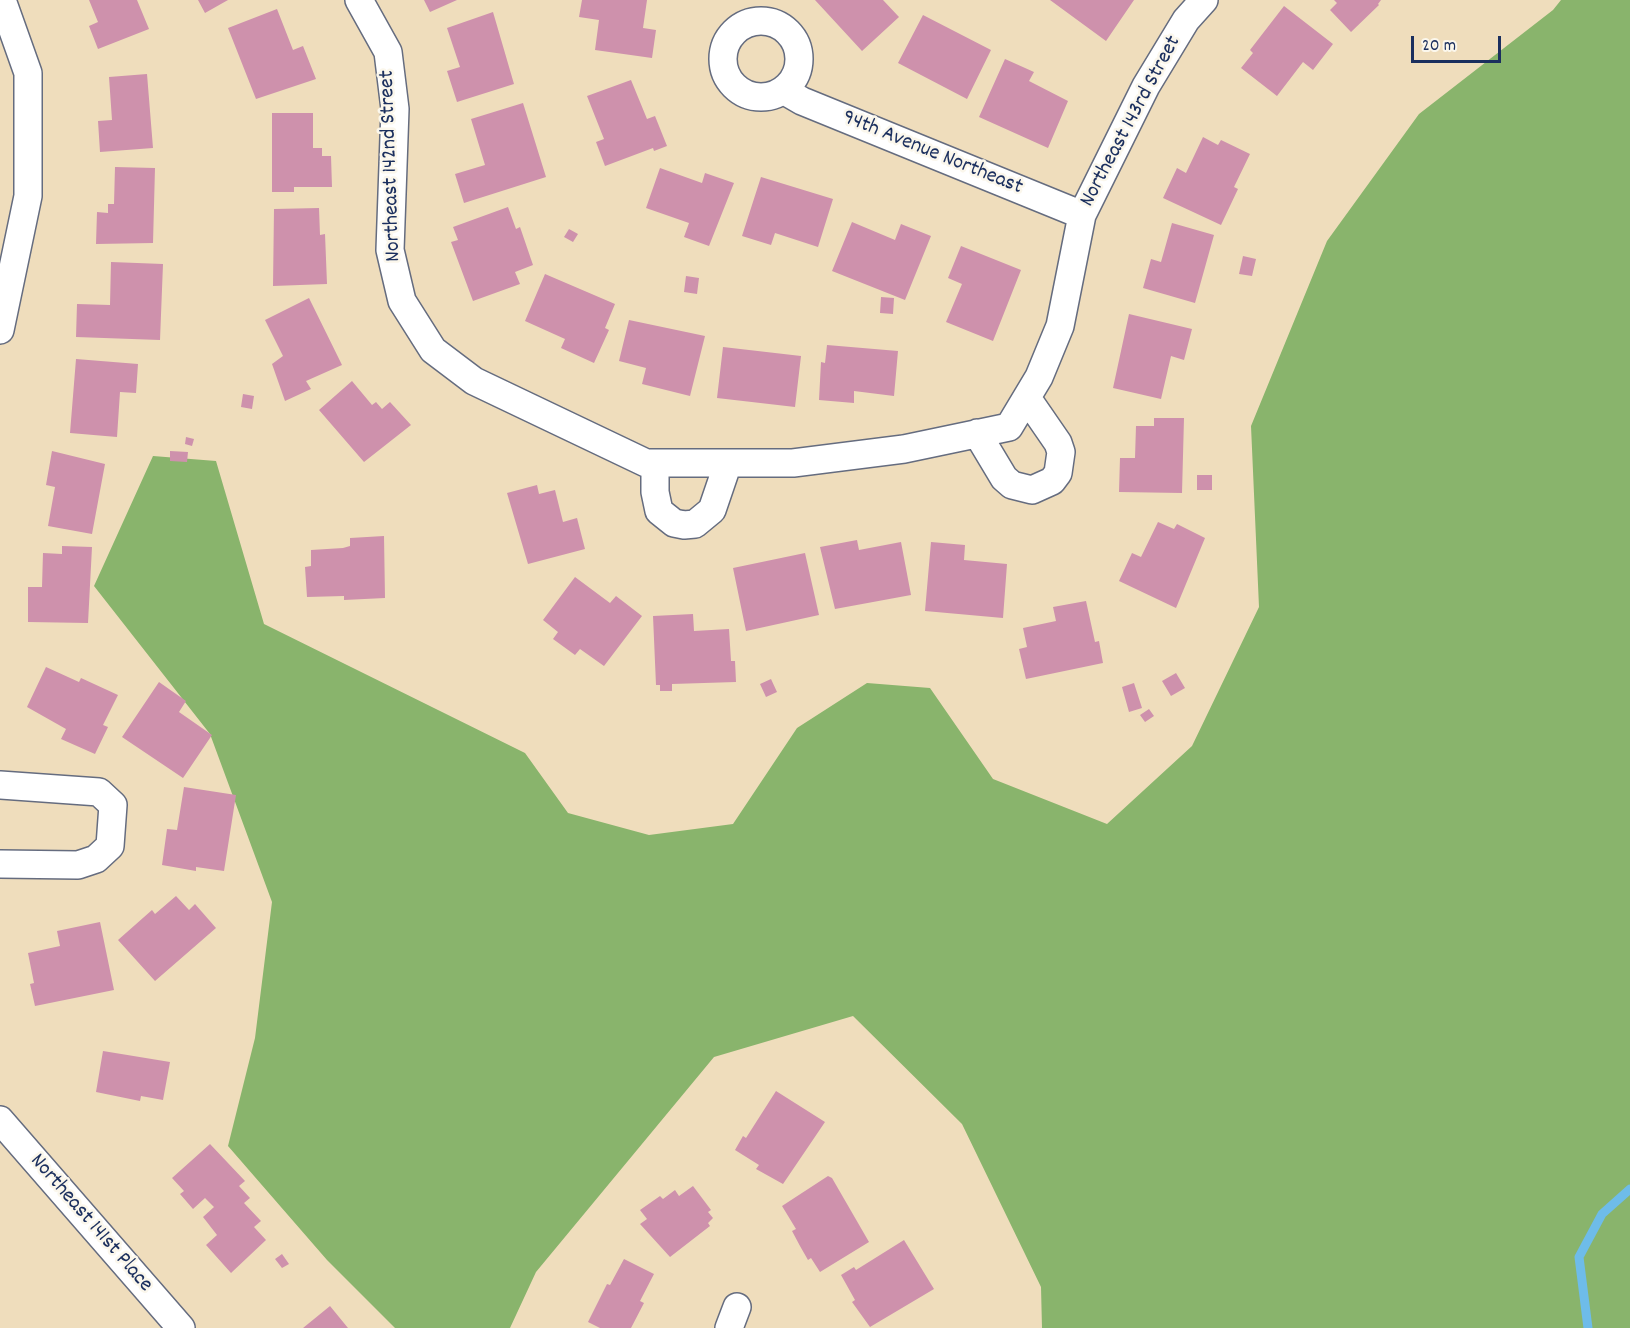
<!DOCTYPE html>
<html>
<head>
<meta charset="utf-8">
<style>
	body { margin:0 }
	#map { position:relative; width:1630px; height:1328px; overflow:hidden; background:#efddbc; font-family:Dekko,sans-serif }
	canvas { display:block }
	.scale { position:absolute; left:1411px; top:36px; width:90px; height:27px; box-sizing:border-box; border:3px solid #1b2f5e; border-top:0; padding-left:8px; font-size:18px; line-height:21px; white-space:nowrap; color:#1b2f5e; -webkit-text-stroke:4px #fbf7ec; paint-order:stroke }
</style>
</head>
<body>
<div id="map">
<canvas width="1630" height="1328"></canvas>
<div class="scale">20 m</div>
</div>
<script>
const c = document.querySelector('canvas').getContext('2d');
c.lineJoin = 'round';
function fill(path, color) {
  c.fillStyle = color;
  c.fill(path, 'evenodd');
}
function poly(rows) {
  const path = new Path2D();
  for (const r of rows) {
    if (r.length === 3) {
      path.moveTo(r[0] + r[2], r[1]);
      path.arc(r[0], r[1], r[2], 0, 2 * Math.PI);
      continue;
    }
    path.moveTo(r[0], r[1]);
    for (let i = 2; i < r.length; i += 2) path.lineTo(r[i], r[i + 1]);
  }
  return path;
}
function strokePath(path, color, width, dash) {
  c.strokeStyle = color;
  c.lineWidth = width;
  c.lineCap = dash ? 'butt' : 'round';
  c.setLineDash(dash || []);
  c.stroke(path);
}
function drawText(font, color, halo, rows, align = 'center') {
  c.font = font + ' Dekko,sans-serif';
  c.lineWidth = 5;
  c.setLineDash([]);
  c.textBaseline = 'middle';
  c.strokeStyle = halo;
  c.fillStyle = color;
  for (const [text, x, y, turn = 0] of rows) {
    c.save();
    c.translate(x, y);
    c.rotate((+turn || 0) * Math.PI / 180);
    c.textAlign = isNaN(turn) ? turn : align;
    if (halo) c.strokeText(text, 0, 0);
    c.fillText(text, 0, 0);
    c.restore();
  }
}
fill(poly([
	[1561,0,1630,0,1630,1328,1042,1328,1041,1287,962,1124,853,1016,714,1057,536,1272,510,1328,395,1328,327,1260,228,1146,255,1038,272,902,210,734,94,586,153,456,216,461,264,624,525,753,568,813,649,835,733,824,797,728,867,683,930,688,993,779,1107,824,1192,746,1259,607,1251,426,1327,241,1419,114,1553,10]
]), '#89b46c');
strokePath(poly([
	[1588,1328,1579,1257,1602,1214,1630,1189]
]), '#6ebce9', 9);
fill(poly([
	[89,0,137,0,149,29,98,49,89,26,98,22],
	[198,0,228,0,205,13],
	[424,0,457,0,430,12],
	[582,0,647,0,643,28,656,30,652,58,595,50,599,20,579,17],
	[815,0,883,0,899,17,862,51],
	[1050,0,1134,0,1106,41],
	[1334,0,1381,0,1378,4,1379,5,1351,32,1330,10,1337,3],
	[1284,6,1333,44,1313,70,1303,62,1277,96,1241,68,1253,53,1250,50],
	[277,9,293,50,303,46,316,79,256,99,228,28],
	[493,12,514,84,457,102,447,71,460,67,447,28],
	[923,15,991,50,967,99,898,63],
	[1005,59,1034,72,1029,81,1068,101,1048,148,979,117],
	[147,74,153,148,100,152,98,121,112,120,109,77],
	[631,80,647,119,655,116,667,146,654,151,653,148,605,166,596,142,604,139,587,96],
	[523,103,546,177,464,203,455,174,485,165,471,119],
	[272,113,313,113,313,148,322,148,322,156,331,156,332,187,294,187,294,192,272,192],
	[1203,137,1218,145,1221,140,1250,154,1234,187,1238,189,1221,225,1163,198,1177,168,1186,173],
	[115,167,155,168,153,243,96,244,97,212,108,213,108,204,114,204],
	[660,168,702,183,705,173,734,183,709,246,684,237,689,223,646,208],
	[761,177,833,199,818,247,775,233,771,245,742,236],
	[508,207,516,229,520,227,533,265,515,272,520,284,473,301,451,242,458,240,453,227],
	[319,208,320,235,325,234,327,284,273,286,274,209],
	[852,222,895,240,901,224,931,236,905,300,832,271],
	[1172,223,1214,235,1195,303,1143,288,1151,259,1161,262],
	[569,229,578,234,573,242,564,237],
	[961,246,1021,270,993,341,946,322,962,284,948,278],
	[1243,256,1256,259,1252,276,1239,274],
	[111,262,163,264,160,340,76,337,77,304,110,305],
	[545,274,615,304,605,328,609,330,594,363,561,348,565,339,525,321],
	[686,276,699,278,697,294,684,292],
	[881,297,894,298,893,314,880,313],
	[309,298,342,365,306,381,311,389,285,401,272,364,283,356,265,320],
	[1129,314,1192,329,1184,360,1171,356,1161,399,1113,388],
	[629,320,705,336,690,396,642,384,646,368,619,361],
	[827,345,898,351,894,396,854,391,854,403,819,400,821,362,825,363],
	[723,347,801,356,795,407,717,398],
	[76,359,138,364,136,393,120,392,117,437,70,433],
	[352,381,372,405,376,402,382,409,390,402,411,425,364,462,319,410],
	[243,394,254,396,252,409,241,407],
	[1154,418,1184,418,1182,493,1119,492,1120,458,1135,458,1136,426,1154,426],
	[186,437,194,439,192,446,185,444],
	[52,451,105,464,92,534,48,526,55,487,46,485],
	[170,451,188,452,187,462,170,461],
	[1197,475,1212,475,1212,490,1197,490],
	[537,485,539,494,555,490,563,522,577,518,585,549,528,564,507,493],
	[1158,522,1174,529,1177,524,1205,538,1176,608,1119,581,1132,553,1141,557],
	[384,536,385,598,344,600,344,596,307,597,305,567,311,566,311,550,343,548,350,546,350,538],
	[857,540,859,550,901,542,911,595,835,609,820,547],
	[931,542,965,545,964,560,1007,564,1003,618,925,611],
	[62,546,92,547,88,623,28,622,28,587,42,587,43,553,62,554],
	[805,553,819,615,746,631,733,568],
	[575,577,610,603,616,596,642,616,604,666,580,649,575,655,553,639,558,632,543,620],
	[1086,601,1095,642,1099,641,1103,663,1026,679,1019,649,1027,647,1023,628,1056,621,1053,607],
	[693,614,694,631,729,629,731,661,735,661,736,682,672,684,672,691,660,691,660,685,656,685,653,616],
	[46,667,79,682,81,678,118,695,103,725,108,727,95,754,61,739,66,729,27,707],
	[1176,673,1185,688,1171,696,1162,681],
	[771,679,777,692,766,697,760,684],
	[159,682,186,701,179,712,212,735,183,778,122,737],
	[1134,683,1142,708,1129,712,1122,687],
	[1149,709,1154,716,1145,722,1140,715],
	[184,787,236,795,224,871,196,867,196,871,162,865,167,829,177,830],
	[176,896,189,910,195,904,216,928,155,981,118,940,152,910,155,914],
	[100,922,114,990,35,1006,30,984,34,983,28,953,60,946,57,931],
	[103,1051,170,1062,163,1100,141,1096,140,1101,96,1092],
	[776,1091,825,1122,783,1184,756,1169,759,1165,735,1150,743,1136,746,1138],
	[210,1144,245,1181,239,1186,250,1198,244,1203,261,1221,254,1227,266,1240,231,1273,206,1245,217,1235,203,1217,214,1207,205,1198,193,1209,180,1194,184,1191,172,1178],
	[828,1176,832,1178,869,1242,820,1272,811,1258,808,1260,800,1246,792,1231,796,1229,782,1206],
	[693,1186,711,1210,708,1212,713,1218,708,1223,710,1226,670,1257,640,1224,647,1219,640,1210,660,1196,663,1199,675,1190,679,1196],
	[904,1240,934,1289,870,1327,852,1302,855,1300,841,1275,854,1267,856,1270],
	[282,1254,289,1264,282,1268,275,1259],
	[624,1259,654,1274,640,1301,644,1303,631,1328,600,1328,588,1322,607,1284,610,1285],
	[330,1306,348,1328,303,1328]
]), '#ce91ac');
const minor = poly([
	[359,0,388,52,395,109,390,250,402,301,433,350,474,381,646,463,793,463,904,449,1009,427,1039,377,1060,326,1082,215,1146,86,1186,20,1204,0],
	[761,59,38],
	[783,90,802,101,1082,215],
	[0,330,28,196,28,73,2,0],
	[977,433,1004,478,1012,485,1032,490,1052,481,1058,473,1061,452,1058,443,1027,398],
	[655,463,655,492,659,511,674,523,684,525,695,524,712,510,728,463],
	[0,785,99,792,113,805,110,846,96,859,78,865,0,864],
	[0,1120,181,1328],
	[729,1328,737,1307]
]);
strokePath(minor, '#656c7f', 30);
strokePath(minor, '#fff', 27);
drawText('22px', '#1b2f5e', '#fbf7ec', [
	["Northeast 143rd Street",1132,122,-62],
	["94th Avenue Northeast",932,154,22],
	["Northeast 142nd Street",392,166,-92],
	["Northeast 141st Place",90,1224,49]
]);
</script>
</body>
</html>
